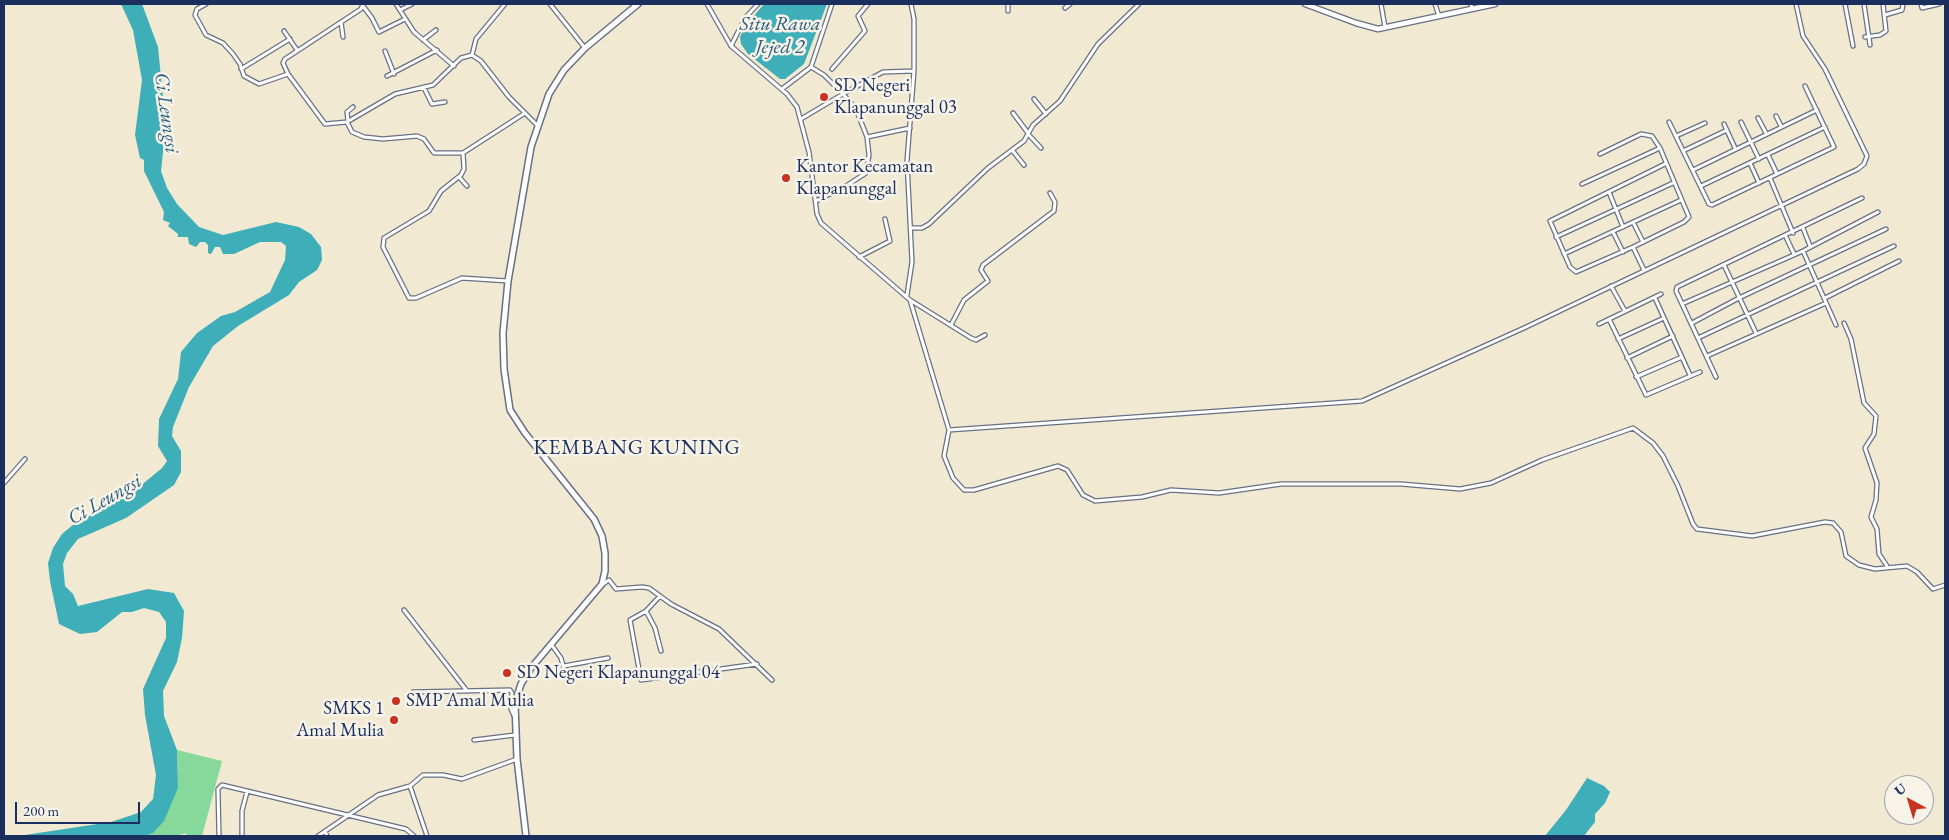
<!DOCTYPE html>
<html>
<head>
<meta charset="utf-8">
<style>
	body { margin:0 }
	#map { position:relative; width:1949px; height:840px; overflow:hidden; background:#f1e9d1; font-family:"EB Garamond",serif }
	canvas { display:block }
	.frame { position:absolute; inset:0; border:5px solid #1b2f5e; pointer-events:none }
	.north { position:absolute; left:1884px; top:775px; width:50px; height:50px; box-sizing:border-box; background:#f7f3e8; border:1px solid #9fa5b1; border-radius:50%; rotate:321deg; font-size:14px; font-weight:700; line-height:20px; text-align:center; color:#1b2f5e }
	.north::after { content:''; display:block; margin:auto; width:18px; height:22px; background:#c8321e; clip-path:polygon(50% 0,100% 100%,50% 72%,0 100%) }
	.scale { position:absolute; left:15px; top:802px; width:125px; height:22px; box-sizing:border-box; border:2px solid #1b2f5e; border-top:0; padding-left:6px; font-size:15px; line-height:18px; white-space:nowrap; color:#1b2f5e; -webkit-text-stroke:4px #f7f3e8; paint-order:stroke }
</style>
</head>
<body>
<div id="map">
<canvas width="1949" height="840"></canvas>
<div class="frame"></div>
<div class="north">U</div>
<div class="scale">200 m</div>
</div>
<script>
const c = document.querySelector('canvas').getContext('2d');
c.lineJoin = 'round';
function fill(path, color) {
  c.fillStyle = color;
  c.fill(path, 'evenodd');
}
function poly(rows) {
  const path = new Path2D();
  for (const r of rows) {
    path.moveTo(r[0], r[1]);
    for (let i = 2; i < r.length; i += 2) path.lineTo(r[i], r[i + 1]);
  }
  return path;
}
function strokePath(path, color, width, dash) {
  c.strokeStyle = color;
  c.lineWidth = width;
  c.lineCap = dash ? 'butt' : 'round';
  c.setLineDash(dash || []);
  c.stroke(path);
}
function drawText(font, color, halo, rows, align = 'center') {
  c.font = font + ' "EB Garamond",serif';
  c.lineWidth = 5;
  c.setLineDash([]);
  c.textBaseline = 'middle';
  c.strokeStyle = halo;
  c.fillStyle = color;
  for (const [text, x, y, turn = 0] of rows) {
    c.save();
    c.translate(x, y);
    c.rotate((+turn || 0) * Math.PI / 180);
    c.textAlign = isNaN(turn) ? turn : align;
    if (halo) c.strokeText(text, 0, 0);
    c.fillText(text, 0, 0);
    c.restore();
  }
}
fill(poly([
	[177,750,222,761,202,836,186,836,186,833,176,836,145,836,153,833,178,788]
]), '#86d99a');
fill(poly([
	[121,4,142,4,158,47,163,98,164,143,161,171,167,188,177,204,199,227,223,235,276,222,299,227,311,234,321,247,322,260,317,270,299,282,289,295,238,326,213,346,189,387,173,427,172,436,181,451,181,472,174,485,126,518,78,539,67,553,63,564,65,586,73,594,78,606,148,589,174,593,184,611,182,638,177,662,163,691,164,716,177,750,178,788,164,821,153,833,145,836,18,836,111,822,141,812,153,799,156,775,145,715,143,689,166,638,166,622,159,612,144,608,132,612,122,612,97,632,80,634,59,624,50,581,48,563,53,548,62,534,74,524,133,492,162,468,167,461,158,446,159,419,178,379,181,352,197,333,221,316,235,312,270,292,285,260,286,246,281,242,260,242,234,254,223,254,220,247,215,247,211,254,208,253,208,245,205,242,200,242,196,247,189,244,188,237,178,237,178,234,168,226,170,223,163,220,164,212,144,171,144,160,140,158,135,135,142,80,133,30],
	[764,4,827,4,804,64,785,79,780,79,748,54,741,44,740,37,746,25],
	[1587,778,1604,786,1610,792,1605,803,1595,814,1595,822,1591,827,1584,836,1545,836,1566,810]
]), '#3eaeb8');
const street = poly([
	[206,4,197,9,195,15,206,35,223,43,233,54,240,64,244,76,259,84,288,74,325,124,347,122,395,94,433,85,461,58,472,55,481,61,509,97,537,125],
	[396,4,414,32,454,66],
	[550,4,585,48],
	[707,4,731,46,787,94,797,107,809,152,817,214,821,223,910,300,949,430,944,456,953,478,964,490,974,490,1058,466,1067,470,1083,495,1095,501,1142,497,1171,490,1219,493,1281,484,1401,484,1460,489,1491,483,1542,460,1633,428,1653,443,1663,456,1678,486,1693,524,1697,529,1752,536,1825,522,1833,523,1841,532,1846,556,1859,565,1875,569,1907,566,1917,572,1933,589,1945,585],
	[1008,4,1008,11],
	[1381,4,1385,27],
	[1435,4,1439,16],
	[1471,4,1472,9],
	[1845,4,1853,46],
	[1864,4,1870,45],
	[1921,4,1922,8,1939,4],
	[363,6,372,18,379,32,405,19],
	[1065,8,1070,4],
	[400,10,412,4],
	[1885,15,1902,10,1903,4],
	[341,22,343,37],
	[284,31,297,50],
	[1865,37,1880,35,1886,31,1883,4],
	[423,40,436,30],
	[731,46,745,18,758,4],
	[385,51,394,74],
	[472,55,476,39,505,4],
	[811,67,824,75,843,94,883,72,914,71],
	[241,69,290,39],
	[832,69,865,31,858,16,868,4],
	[288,74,283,63,285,59,361,9,363,4],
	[387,76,437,50],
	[424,88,432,104,445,102],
	[782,89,811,67,832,4],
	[1034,99,1046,114],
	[1013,113,1028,133],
	[1776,116,1781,126],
	[1758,118,1766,133],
	[801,119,843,94,856,109,867,137,869,155,866,173,846,186,816,201],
	[348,121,347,112,353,107],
	[347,122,352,132,364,137,383,139,417,136,424,139,434,153,463,153,525,113],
	[1669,122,1709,204,1712,205,1834,147,1805,86],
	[1741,122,1759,159],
	[1724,124,1735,148],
	[1028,134,1041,148],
	[1676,136,1705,123],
	[867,137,910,128],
	[1012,150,1024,165],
	[1683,151,1727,130],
	[463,153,464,169,461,175,441,191,429,211,384,238,383,247,409,298,416,298,462,278,508,281],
	[1600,154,1641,134,1652,136,1660,148,1689,217,1684,222,1633,247,1576,272,1570,267,1550,221,1665,164],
	[1768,155,1777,174],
	[1750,163,1759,183],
	[1693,170,1817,110],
	[459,177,467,186],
	[1770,178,1793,233],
	[1582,184,1660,148],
	[1701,186,1825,127],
	[1609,192,1623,227],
	[1634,224,1643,242],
	[911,228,922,228,929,224,988,168,1024,141,1033,125,1060,101,1098,44,1139,4],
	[1803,228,1810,246],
	[1613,232,1623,252],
	[1556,237,1673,183],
	[1786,237,1794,254],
	[1633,247,1644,270],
	[1803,251,1836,325],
	[1564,254,1681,200],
	[859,257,890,241,885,219],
	[1724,265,1756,333],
	[1611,286,1625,311],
	[907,295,912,262,907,161,914,71,914,19,911,4],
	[1655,298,1690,375],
	[1825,298,1899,261],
	[910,300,971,338,976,340,985,335],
	[1682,304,1803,251,1878,212],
	[1609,319,1646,395,1700,372],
	[1692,323,1739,298,1886,229],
	[1844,323,1851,339,1864,403,1876,416,1874,434,1865,448,1877,483,1876,500,1871,517,1877,529,1879,554,1887,566],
	[1599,324,1661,294],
	[951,325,964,300,988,281,981,270,983,265,1054,211,1055,202,1050,193],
	[1698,338,1894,246],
	[1618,339,1664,318],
	[1707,356,1826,303],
	[1627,358,1673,336],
	[1636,377,1682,357],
	[1716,377,1676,291,1677,287,1862,198],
	[949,430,1362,401,1524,328,1858,169,1864,164,1867,156,1825,69,1803,36,1796,4],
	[4,483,25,459],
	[603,584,609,580,616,589,642,587,649,588,671,604,719,629,772,680],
	[660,596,646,611,630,620,641,680,757,664],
	[404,610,467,691],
	[646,611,655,628,661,651],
	[551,644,561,658,567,681],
	[564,666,608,658],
	[413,692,510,690,512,693,511,709,515,718],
	[474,740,515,735],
	[410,786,427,836],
	[325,831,327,836],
	[219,836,218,789,222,785,406,829,414,836],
	[242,836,242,811,247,792],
	[318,836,378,795,410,786,423,775,443,775,462,779,517,759]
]);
const secondary = poly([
	[1305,4,1356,23,1378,29,1495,4]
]);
const primary = poly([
	[526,836,517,759,515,703,521,684,531,668,602,584,605,571,605,553,602,536,594,519,525,433,510,410,504,369,503,333,508,281,531,147,549,94,564,70,585,48,638,4]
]);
strokePath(street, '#667086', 5.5);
strokePath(secondary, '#667086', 7);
strokePath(primary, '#667086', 8);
strokePath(street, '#fff', 3);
strokePath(secondary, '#fff', 4.5);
strokePath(primary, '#fff', 5);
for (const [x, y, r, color] of [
	[824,97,5,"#c8321e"],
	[786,178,5,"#c8321e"],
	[507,673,5,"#c8321e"],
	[396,701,5,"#c8321e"],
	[394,720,5,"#c8321e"]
]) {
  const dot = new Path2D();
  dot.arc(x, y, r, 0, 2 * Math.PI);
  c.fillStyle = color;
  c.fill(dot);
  strokePath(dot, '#f7f3e8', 2);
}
drawText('19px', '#1b2f5e', '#f7f3e8', [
	["SD Negeri",834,86],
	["Klapanunggal 03",834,108],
	["Kantor Kecamatan",796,167],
	["Klapanunggal",796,189],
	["SD Negeri Klapanunggal 04",517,673],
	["SMP Amal Mulia",406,701],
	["SMKS 1",384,709,"right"],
	["Amal Mulia",384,731,"right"]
], 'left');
drawText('italic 20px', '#275b7e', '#f7f3e8', [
	["Situ Rawa",780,25],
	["Jejed 2",780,48],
	["Ci Leungsi",166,113,82],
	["Ci Leungsi",105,500,-30]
]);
c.letterSpacing = '1px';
drawText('21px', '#1b2f5e', '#f7f3e8', [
	["KEMBANG KUNING",637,448]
]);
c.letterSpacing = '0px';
</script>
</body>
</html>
